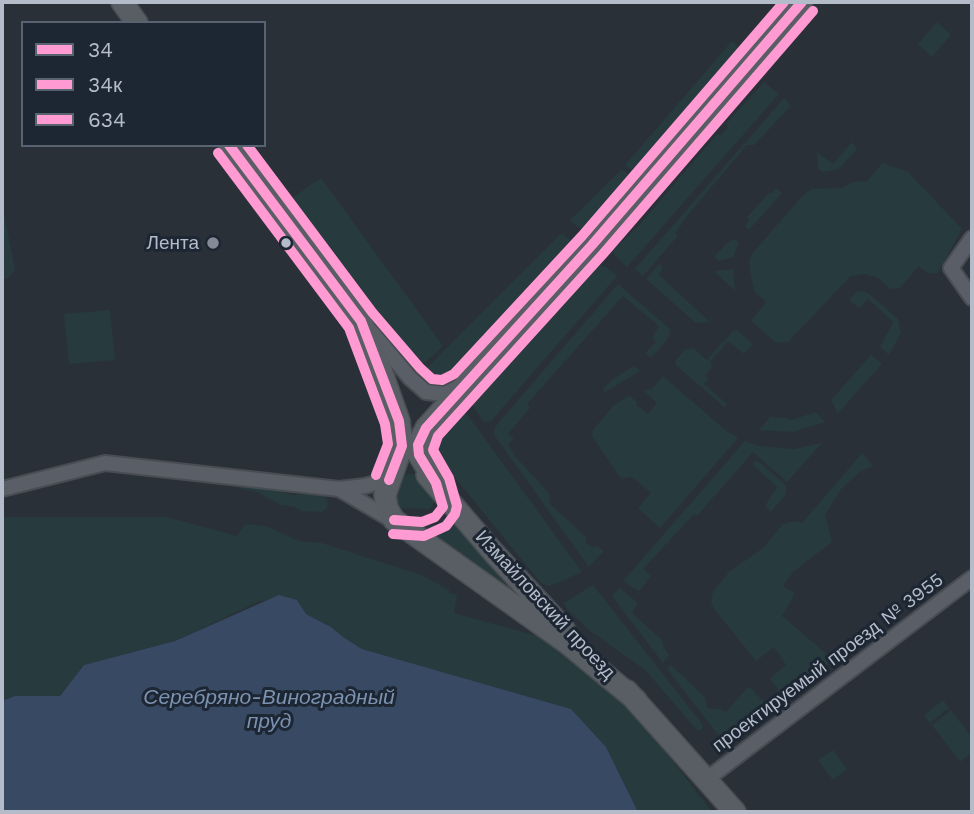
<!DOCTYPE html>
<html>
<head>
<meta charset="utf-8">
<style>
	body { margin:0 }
	#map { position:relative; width:974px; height:814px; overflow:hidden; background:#2a3038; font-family:"Work Sans",sans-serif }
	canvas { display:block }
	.frame { position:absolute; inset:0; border:4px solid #b4bcc9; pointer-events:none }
	.legend { position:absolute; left:21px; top:21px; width:245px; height:126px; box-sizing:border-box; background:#1d2633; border:2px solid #59626f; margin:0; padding:9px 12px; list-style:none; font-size:21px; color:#b4bcc9 }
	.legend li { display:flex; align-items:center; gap:14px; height:35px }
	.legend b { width:35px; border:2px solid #59626f }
</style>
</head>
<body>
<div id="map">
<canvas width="974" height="814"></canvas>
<div class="frame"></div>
<ul class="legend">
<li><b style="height:9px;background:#ff9ad2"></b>34</li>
<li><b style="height:9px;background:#ff9ad2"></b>34к</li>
<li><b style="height:9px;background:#ff9ad2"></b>634</li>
</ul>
</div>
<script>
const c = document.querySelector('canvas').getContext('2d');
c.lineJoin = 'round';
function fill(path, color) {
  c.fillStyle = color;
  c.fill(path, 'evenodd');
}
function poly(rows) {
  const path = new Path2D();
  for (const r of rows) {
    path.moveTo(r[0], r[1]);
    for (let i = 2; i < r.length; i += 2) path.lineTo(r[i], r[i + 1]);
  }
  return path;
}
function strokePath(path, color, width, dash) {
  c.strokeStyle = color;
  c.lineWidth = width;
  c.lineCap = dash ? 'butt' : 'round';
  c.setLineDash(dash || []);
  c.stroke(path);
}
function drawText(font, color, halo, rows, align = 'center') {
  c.font = font + ' "Work Sans",sans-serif';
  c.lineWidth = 6;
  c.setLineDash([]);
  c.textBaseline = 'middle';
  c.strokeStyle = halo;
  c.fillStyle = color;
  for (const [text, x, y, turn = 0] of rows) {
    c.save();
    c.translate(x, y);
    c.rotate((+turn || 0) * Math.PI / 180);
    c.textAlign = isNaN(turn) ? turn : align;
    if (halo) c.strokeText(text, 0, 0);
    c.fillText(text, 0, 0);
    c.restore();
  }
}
fill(poly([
	[937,22,951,35,932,57,918,44],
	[732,41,743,51,636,174,625,165],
	[764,82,779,94,627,267,615,256,613,251,640,224,717,134,721,135,728,127,726,124],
	[784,98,791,106,754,145,747,145,687,216,675,234,678,236,643,276,635,269],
	[852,142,857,149,839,169,822,172,818,169,817,152,833,164],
	[883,163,908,172,962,229,937,274,928,273,920,267,916,269,900,288,890,289,877,277,864,274,851,276,788,342,776,343,751,321,766,302,754,291,749,265,751,255,804,194,812,189,841,188,856,181,866,182],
	[622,169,632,177,583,231,570,220],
	[321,178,443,346,418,369,289,200],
	[776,188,782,193,749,230,745,226,749,220,747,217,770,192,772,194],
	[2,203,15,270,8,278,2,280],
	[562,233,573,243,453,376,436,386,427,383,420,375],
	[734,239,739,243,733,257,719,261,714,257,726,244],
	[660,263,662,269,659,275,710,322,696,323,646,279],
	[599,265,606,267,617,276,491,421,484,422,470,402,505,359],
	[733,269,735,291,714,271],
	[618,284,671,330,667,340,651,358,645,353,656,342,652,337,659,326,623,296,527,404,530,408,508,434,514,438,508,444,515,456,549,493,550,504,586,537,586,543,592,547,597,546,604,551,589,567,494,435,495,427],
	[857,291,867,292,898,319,901,333,889,355,880,347,893,322,868,299,859,308,849,300],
	[110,310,115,360,69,364,64,314],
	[733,331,738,331,753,344,744,354,728,341,710,362,713,365,705,376,709,379,704,384,727,404,724,407,676,365,675,361,685,350,693,348,707,360],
	[871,355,882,364,838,413,831,400],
	[634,366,640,371,605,392,603,389,613,379],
	[663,376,723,428,738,438,660,528,638,508,651,493,632,477,621,479,592,436,593,430,613,406,627,397,630,396,637,402,636,405,648,414,657,403,644,391,652,389],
	[464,410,582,572,550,586,541,583,451,473,438,449,440,438],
	[816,412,825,422,792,432,759,430,770,417,788,418,791,420],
	[745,441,760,446,794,449,822,443,787,482,753,452,697,516,694,514,643,569,651,576,639,591,623,581],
	[862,453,873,466,861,471,841,489,825,515,832,542,793,572,783,586,795,593,782,616,834,660,782,696,770,678,786,665,774,647,756,661,715,610,711,603,713,591,729,572,763,548,783,524,796,521,802,523],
	[757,460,786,485,786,494,771,512,765,506,777,487,752,464],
	[410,473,420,477,435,501,430,509,402,508,398,505,394,487,396,481],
	[250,484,294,495,315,493,323,495,328,501,327,508,322,512,301,511,295,507,281,505,257,492,236,488],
	[449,515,505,584,503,586,416,526,437,525],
	[2,517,167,517,237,536,245,524,266,526,299,541,322,543,421,575,449,590,449,593,457,595,454,613,548,639,595,673,656,739,712,812,638,812,606,747,571,709,362,649,343,637,331,627,306,614,297,600,260,601,175,641,84,665,60,696,15,696,2,701],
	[593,585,703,725,702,730,697,730,645,670,588,629,567,609,564,603],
	[620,588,638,603,632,613,662,640,664,648,669,655,663,663,612,596],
	[671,665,705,697,707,707,712,709,719,709,726,712,747,688,751,688,767,706,766,715,760,723,722,750,713,740,719,736,667,669],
	[943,700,949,708,930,723,924,715],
	[951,710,972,738,972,752,960,762,932,725],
	[833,750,847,769,833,780,818,760]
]), '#273a3e');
fill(poly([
	[279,595,297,600,306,614,331,627,343,637,362,649,571,709,606,747,638,812,2,812,2,701,15,696,60,696,84,665,175,641]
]), '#384963');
const street = poly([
	[972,238,951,268,972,298],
	[369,329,410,378,426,392,445,394,459,387],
	[2,489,105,463,339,489,365,486,379,482,391,475],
	[339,489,392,520],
	[707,779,972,578]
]);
const secondary = poly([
	[122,2,137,23],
	[229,145,361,321,376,356,399,421,402,446,385,495,387,508,394,520,567,643,636,700],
	[427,475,494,553,564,629],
	[436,483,419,455,418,445,426,428,592,245,802,2],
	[627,691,735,812]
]);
strokePath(street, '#484c53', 18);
strokePath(secondary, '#484c53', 24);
strokePath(street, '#5a5e66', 14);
strokePath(secondary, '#595d64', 21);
strokePath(poly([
	[229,145,361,321,399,421,402,446,389,480],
	[394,520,422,522,435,517,443,507,436,483,419,455,418,445,426,428,592,245,802,2]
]), '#ff9ad2', 10);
strokePath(poly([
	[218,153,349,328,385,424,388,444,376,475],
	[393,534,424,536,446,526,455,514,457,506,449,478,433,450,438,436,603,254,813,11]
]), '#ff9ad2', 10);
strokePath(poly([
	[247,145,372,312,420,368,432,379,442,380,454,374,582,236,784,2]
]), '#ff9ad2', 10);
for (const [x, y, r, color] of [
	[213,243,7,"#848b96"],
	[286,243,6,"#b4bcc9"]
]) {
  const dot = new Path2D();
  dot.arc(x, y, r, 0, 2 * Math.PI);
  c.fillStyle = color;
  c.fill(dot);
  strokePath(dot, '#1d2633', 2.5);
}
drawText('19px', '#b4bcc9', '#1d2633', [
	["Лента",199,243]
], 'right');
drawText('19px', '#b4bcc9', '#1d2633', [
	["Измайловский проезд",545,605,47],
	["проектируемый проезд № 3955",828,663,-37]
]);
drawText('italic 21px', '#7c92b1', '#1d2633', [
	["Серебряно-Виноградный",269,698],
	["пруд",269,722]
]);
</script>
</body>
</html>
